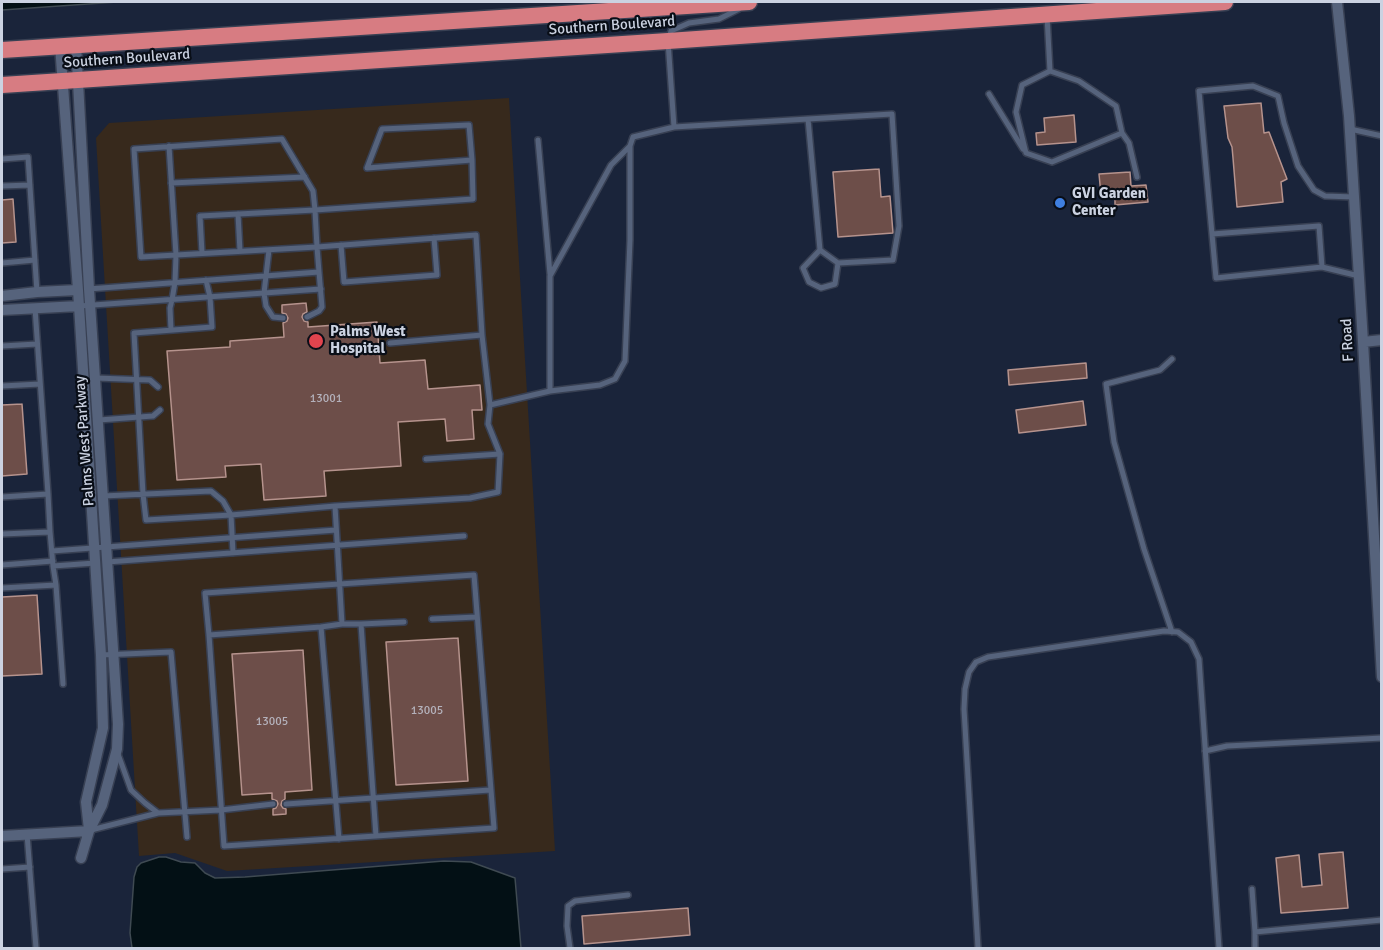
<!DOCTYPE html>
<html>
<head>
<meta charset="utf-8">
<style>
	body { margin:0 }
	#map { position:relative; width:1383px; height:950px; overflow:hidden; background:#1a243a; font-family:Signika,sans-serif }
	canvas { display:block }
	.frame { position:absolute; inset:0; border:3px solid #cbd2e1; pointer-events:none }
</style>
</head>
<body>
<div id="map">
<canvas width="1383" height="950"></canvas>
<div class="frame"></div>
</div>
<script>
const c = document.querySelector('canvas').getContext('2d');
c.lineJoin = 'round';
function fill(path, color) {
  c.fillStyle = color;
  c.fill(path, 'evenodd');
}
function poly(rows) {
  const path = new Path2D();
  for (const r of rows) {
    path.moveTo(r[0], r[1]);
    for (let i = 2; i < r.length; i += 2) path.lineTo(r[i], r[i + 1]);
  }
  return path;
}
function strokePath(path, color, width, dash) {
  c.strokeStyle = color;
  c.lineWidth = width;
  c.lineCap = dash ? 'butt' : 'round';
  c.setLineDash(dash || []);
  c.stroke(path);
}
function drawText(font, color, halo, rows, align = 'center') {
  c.font = font + ' Signika,sans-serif';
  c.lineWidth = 4.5;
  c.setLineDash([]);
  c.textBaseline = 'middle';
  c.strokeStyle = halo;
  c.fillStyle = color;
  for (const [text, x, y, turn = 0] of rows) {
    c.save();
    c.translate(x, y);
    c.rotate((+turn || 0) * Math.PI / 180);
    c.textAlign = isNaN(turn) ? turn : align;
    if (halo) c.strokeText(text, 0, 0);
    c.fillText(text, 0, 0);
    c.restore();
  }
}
fill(poly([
	[509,98,555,851,227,871,175,853,139,856,96,138,109,123]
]), '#37291c');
const water = poly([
	[2,2,117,2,2,10,2,2],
	[159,857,166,857,181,862,195,863,205,873,215,878,245,877,444,861,471,862,515,878,521,948,132,948,130,933,134,877,137,867,141,863,159,857]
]);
fill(water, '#031015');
strokePath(water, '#3f4a52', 1.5);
const building = poly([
	[1261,103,1264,133,1269,132,1287,179,1281,182,1283,202,1237,207,1233,158,1232,147,1228,138,1224,106,1261,103],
	[1074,115,1076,142,1037,145,1036,133,1045,132,1044,118,1074,115],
	[879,169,881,197,890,196,893,233,838,237,833,172,879,169],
	[1130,172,1131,186,1146,185,1148,202,1115,205,1115,194,1101,195,1099,174,1130,172],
	[13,199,16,242,2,243,2,200,13,199],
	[306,303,307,312,303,314,302,317,304,321,308,322,308,327,377,322,380,363,425,360,428,389,480,385,482,410,472,410,474,439,447,441,445,419,398,422,401,466,324,471,326,496,264,500,261,464,225,466,226,477,177,480,167,351,230,347,230,341,284,337,283,323,287,321,288,318,286,314,282,313,282,305,306,303],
	[1086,363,1087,378,1009,385,1008,370,1086,363],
	[1083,401,1086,425,1019,433,1016,410,1083,401],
	[22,404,27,474,2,476,2,405,22,404],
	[37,595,42,674,2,676,2,597,37,595],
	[458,638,468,781,396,785,386,642,458,638],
	[303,650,312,790,285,792,285,799,282,801,281,805,283,808,286,809,286,814,273,815,273,809,276,808,278,804,277,801,272,799,272,793,242,795,232,654,303,650],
	[1343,852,1348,908,1281,913,1276,858,1299,855,1302,887,1322,885,1319,854,1343,852],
	[688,908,690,935,584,944,582,916,688,908]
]);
fill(building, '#6d4e49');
strokePath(building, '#b6938d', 1.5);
const service = poly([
	[739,9,719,19,689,23,671,31,668,41,674,127,808,119,820,250,838,263,893,260,899,226,892,114,808,119],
	[1047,16,1050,71,1022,85,1016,112,1026,153,1052,162,1122,133,1116,106,1079,81,1050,71],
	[989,94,1023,149],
	[1350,129,1382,136],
	[1122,133,1129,143,1137,177],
	[538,140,550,274],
	[169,146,176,255,175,282,172,300,170,308,171,330],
	[2,159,28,157,37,292],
	[171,183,305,177],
	[2,186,30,185],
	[1354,197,1325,196,1314,190,1298,166,1284,123,1278,96,1253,86,1199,91,1216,278,1322,267,1359,276],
	[238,214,240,251],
	[1212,234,1319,226,1322,267],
	[341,245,344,282,437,275,434,238],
	[269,250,264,293,266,306,273,317,283,318],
	[820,250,803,268,809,282,821,288,835,284,838,263],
	[202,253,200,216,315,210,473,199,472,160,367,168,382,129,469,125,472,160],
	[2,263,35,260],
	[206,280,210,297,212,327,134,333,143,494,146,520,231,515,233,553],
	[88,289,319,272],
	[79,306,321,289],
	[307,317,319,311,322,307,319,272,317,247,315,210,313,191,282,139,134,149,141,257,317,247,476,235,482,335],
	[390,343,482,335,490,405,488,424,500,454],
	[2,346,37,344],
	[96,378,150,380,158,387],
	[2,386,40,384],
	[550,391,550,276,611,165,630,146],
	[490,405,550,391,600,385,615,379,625,361,630,240,630,146,633,137,674,127],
	[99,420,153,416,160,410],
	[103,496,211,491,223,501,231,515,335,506,470,498,498,492,500,454,426,459],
	[2,497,48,494,35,308],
	[335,506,342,624],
	[50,532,53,566,95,563],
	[2,534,50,532,48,494],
	[52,551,336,530],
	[107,562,464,536],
	[2,565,53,561],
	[56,585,63,684],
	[2,588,56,585,53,566],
	[432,619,477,617],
	[361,624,404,622],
	[321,627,209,635,224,846,376,836],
	[1172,632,1144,549,1114,442,1106,384,1160,370,1172,359],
	[209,635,205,593,474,575,494,828,376,836,361,624,342,624,321,627,339,839],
	[101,655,171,652,187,837],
	[1205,751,1227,746,1382,738],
	[118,754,131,790,145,803,158,813],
	[286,804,490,790],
	[91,830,158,813,221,810,273,804],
	[27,834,36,948],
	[2,869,30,867],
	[1252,889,1255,932],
	[570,948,567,926,568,906,575,901,628,895],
	[978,948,964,709,965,689,969,672,976,662,988,657,1164,631,1178,632,1191,642,1199,659,1219,948],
	[1255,948,1255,932,1382,920]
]);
const minor = poly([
	[1337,2,1349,116,1363,342,1382,677],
	[76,44,89,289,118,724,117,749,102,805,89,831,81,858],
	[60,45,78,290,101,655,103,728,86,802,89,830],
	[2,296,37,292,78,290],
	[2,310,79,306],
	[1363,342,1382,340],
	[2,836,89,831]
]);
const trunk = poly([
	[2,50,749,2],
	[2,85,668,41,1225,2]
]);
strokePath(service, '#384053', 8);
strokePath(minor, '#384053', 13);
strokePath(trunk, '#384053', 19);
strokePath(service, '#56637c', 5);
strokePath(minor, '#56637c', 10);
strokePath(trunk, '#d77c82', 16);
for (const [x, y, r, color] of [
	[1060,203,6,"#3f7fe0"],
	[316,341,8,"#e0444e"]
]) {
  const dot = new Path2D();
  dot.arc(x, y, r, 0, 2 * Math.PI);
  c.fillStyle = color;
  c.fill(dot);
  strokePath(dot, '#090e17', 2);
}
drawText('12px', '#b4b1bb', null, [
	["13001",326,399],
	["13005",427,711],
	["13005",272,722]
]);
drawText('15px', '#cbd2e1', '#090e17', [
	["Southern Boulevard",612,26,-4],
	["Southern Boulevard",127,59,-4],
	["F Road",1348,340,-93],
	["Palms West Parkway",85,441,-94]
]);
drawText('bold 15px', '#cbd2e1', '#090e17', [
	["GVI Garden",1072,194],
	["Center",1072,211],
	["Palms West",330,332],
	["Hospital",330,349]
], 'left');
</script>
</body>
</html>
